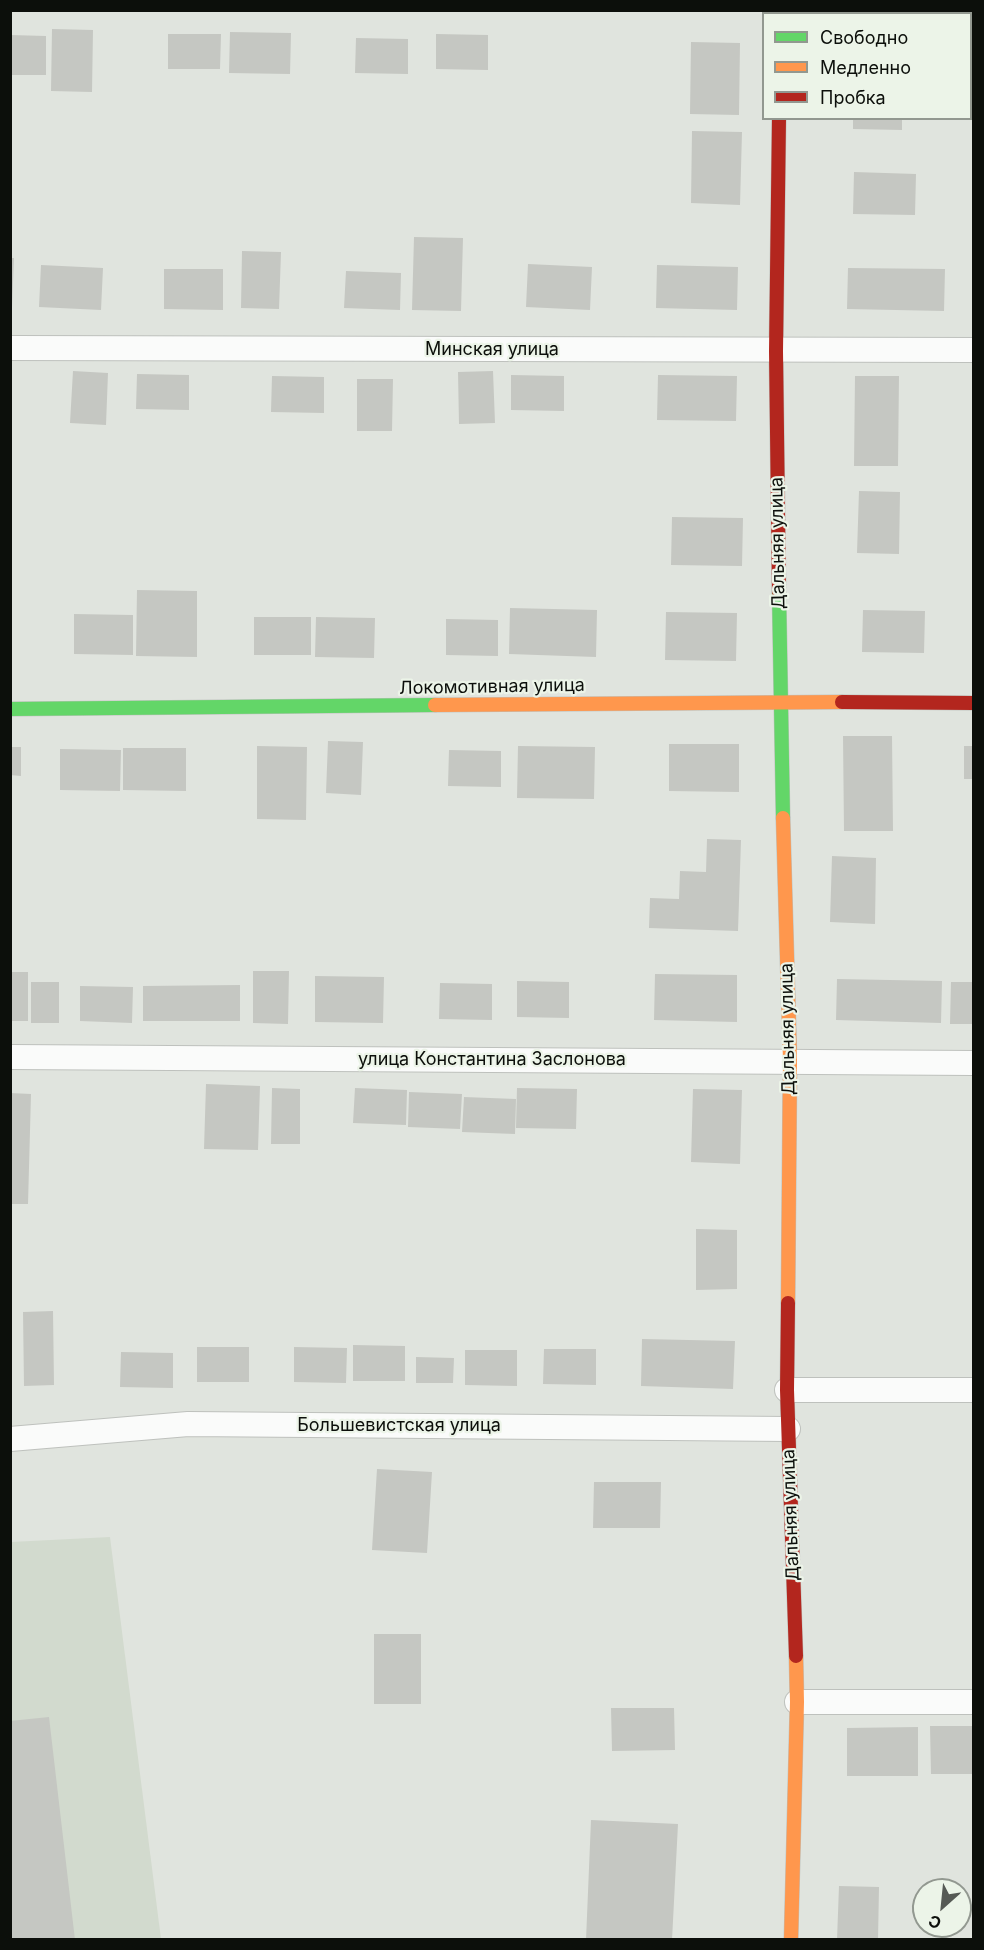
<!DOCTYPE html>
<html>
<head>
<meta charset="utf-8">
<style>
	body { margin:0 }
	#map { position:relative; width:984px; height:1950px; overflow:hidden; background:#e0e4de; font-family:Inter,sans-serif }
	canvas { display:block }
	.frame { position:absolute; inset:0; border:12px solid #0c0f0b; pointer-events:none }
	.legend { position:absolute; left:762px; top:12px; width:210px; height:108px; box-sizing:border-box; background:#ecf4e8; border:2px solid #929890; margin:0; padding:8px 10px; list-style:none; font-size:18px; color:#0c0f0b }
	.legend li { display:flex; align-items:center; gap:12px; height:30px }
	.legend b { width:30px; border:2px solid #929890 }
	.north { position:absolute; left:912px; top:1878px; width:60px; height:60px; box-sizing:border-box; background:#ecf4e8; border:2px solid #929890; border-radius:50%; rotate:207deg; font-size:16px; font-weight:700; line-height:24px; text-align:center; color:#0c0f0b }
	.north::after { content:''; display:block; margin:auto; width:21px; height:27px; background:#565a55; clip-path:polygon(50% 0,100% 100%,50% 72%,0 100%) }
</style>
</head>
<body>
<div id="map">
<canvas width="984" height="1950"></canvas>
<div class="frame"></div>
<ul class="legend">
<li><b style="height:8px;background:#63d668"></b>Свободно</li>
<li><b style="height:8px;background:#ff974d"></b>Медленно</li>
<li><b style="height:8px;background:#b3261e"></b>Пробка</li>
</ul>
<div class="north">С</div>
</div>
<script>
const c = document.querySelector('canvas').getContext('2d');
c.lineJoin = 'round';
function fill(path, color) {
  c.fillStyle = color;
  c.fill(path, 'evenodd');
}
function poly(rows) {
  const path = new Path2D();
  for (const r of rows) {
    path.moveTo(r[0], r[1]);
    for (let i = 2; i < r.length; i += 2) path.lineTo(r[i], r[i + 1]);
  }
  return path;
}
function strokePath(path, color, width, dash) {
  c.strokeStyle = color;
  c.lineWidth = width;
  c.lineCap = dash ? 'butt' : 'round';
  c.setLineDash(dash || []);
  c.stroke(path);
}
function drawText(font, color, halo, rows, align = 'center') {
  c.font = font + ' Inter,sans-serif';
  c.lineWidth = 4.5;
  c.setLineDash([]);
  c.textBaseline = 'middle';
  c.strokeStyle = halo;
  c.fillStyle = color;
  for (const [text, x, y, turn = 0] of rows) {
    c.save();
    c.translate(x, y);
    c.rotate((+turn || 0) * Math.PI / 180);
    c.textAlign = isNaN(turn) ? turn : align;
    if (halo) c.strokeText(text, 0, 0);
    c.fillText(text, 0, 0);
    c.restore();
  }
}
fill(poly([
	[110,1537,161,1939,11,1940,11,1542]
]), '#d2dace');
fill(poly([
	[52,29,93,30,92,92,51,91],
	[230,32,291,33,290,74,229,73],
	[168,34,221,34,220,69,168,69],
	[436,34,488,35,488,70,436,69],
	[10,35,46,36,46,75,10,75],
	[356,38,408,39,408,74,355,73],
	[691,42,740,43,739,115,690,114],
	[853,118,902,118,902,130,853,129],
	[692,131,742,132,740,205,691,203],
	[854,172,916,174,915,215,853,214],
	[414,237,463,238,461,311,412,310],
	[242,251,281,252,279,309,241,308],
	[10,258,14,258,12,307,10,307],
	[528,264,592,267,590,310,526,307],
	[41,265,103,268,101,310,39,307],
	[657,265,738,267,737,310,656,308],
	[848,268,945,269,944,311,847,309],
	[164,269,223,269,223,310,164,309],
	[346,271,401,273,400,310,344,308],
	[73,371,108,373,106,425,70,423],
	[493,371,495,423,459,424,458,372],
	[137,374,189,375,189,410,136,409],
	[511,375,564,376,564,411,511,410],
	[658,375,737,376,736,421,657,420],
	[272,376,324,377,324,413,271,412],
	[855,376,899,376,898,466,854,466],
	[357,379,393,379,392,431,357,431],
	[859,491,900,492,899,554,857,553],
	[672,517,743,518,742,566,671,565],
	[137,590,197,591,197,657,136,656],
	[510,608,597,610,596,657,509,654],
	[863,610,925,611,924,653,862,652],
	[666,612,737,613,736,661,665,660],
	[74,614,133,615,133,655,74,654],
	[254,617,311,617,311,655,254,655],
	[316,617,375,618,374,658,315,657],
	[446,619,498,620,498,656,446,655],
	[843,736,892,736,893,831,844,831],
	[328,741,363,742,361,795,326,793],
	[669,744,739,744,739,792,669,791],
	[257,746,307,747,306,820,257,819],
	[518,746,595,747,594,799,517,798],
	[964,746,974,746,974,779,964,779],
	[10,747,21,747,21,776,10,775],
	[123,748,186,748,186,791,123,790],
	[60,749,121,750,120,791,60,790],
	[449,750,501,751,501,787,448,786],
	[707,839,741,840,738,931,649,928,650,898,679,899,680,871,706,872],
	[832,856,876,858,875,924,830,922],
	[253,971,289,971,288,1024,253,1023],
	[10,972,28,972,28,1021,10,1021],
	[655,974,737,975,737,1022,654,1020],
	[315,976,384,977,383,1023,315,1022],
	[837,979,942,981,941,1023,836,1020],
	[517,981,569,982,569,1018,517,1017],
	[31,982,59,982,59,1023,31,1023],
	[951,982,974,982,974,1024,950,1024],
	[440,983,492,984,492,1020,439,1019],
	[240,985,240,1021,143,1021,143,986],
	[80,986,133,987,132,1023,80,1021],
	[206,1084,260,1086,258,1150,204,1149],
	[272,1088,300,1089,300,1144,271,1144],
	[355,1088,407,1090,406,1125,353,1123],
	[517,1088,577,1089,576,1129,516,1128],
	[693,1089,742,1090,740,1164,691,1162],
	[409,1092,462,1094,460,1129,408,1127],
	[10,1093,31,1094,28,1204,10,1204],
	[464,1097,516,1099,515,1134,462,1132],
	[696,1229,737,1230,737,1289,696,1290],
	[53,1311,54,1385,24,1386,23,1312],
	[642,1339,735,1341,733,1389,641,1386],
	[353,1345,405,1346,405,1381,353,1381],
	[197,1347,249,1347,249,1382,197,1382],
	[294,1347,347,1348,346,1383,294,1382],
	[544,1349,596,1349,596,1385,543,1384],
	[465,1350,517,1350,517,1386,465,1385],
	[121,1352,173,1353,173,1388,120,1387],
	[416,1357,454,1358,453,1383,416,1383],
	[377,1469,432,1472,427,1553,372,1550],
	[594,1482,661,1482,660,1528,593,1528],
	[374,1634,421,1634,421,1704,374,1704],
	[611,1708,674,1708,675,1750,612,1751],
	[49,1717,75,1940,10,1940,10,1721],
	[930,1726,974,1726,974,1774,931,1774],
	[918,1727,918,1776,847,1776,847,1728],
	[591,1820,678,1824,672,1940,586,1940],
	[839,1886,879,1887,878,1940,837,1940]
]), '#c5c7c2');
const street = poly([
	[780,14,781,10],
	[10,348,974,350],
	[10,1057,974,1063],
	[787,1390,974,1390],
	[10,1439,188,1424,788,1429],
	[797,1702,974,1702]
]);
const fast = poly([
	[779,592,783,818],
	[10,709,435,705]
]);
const slow = poly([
	[435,705,842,702],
	[783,818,790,1061,788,1303],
	[791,1940,797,1702,796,1656]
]);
const jam = poly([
	[779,592,776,351,779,118],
	[842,702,974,703],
	[788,1303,787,1390,796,1656]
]);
strokePath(street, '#bec1bd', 26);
strokePath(fast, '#bec1bd', 15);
strokePath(slow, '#bec1bd', 15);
strokePath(jam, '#bec1bd', 15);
strokePath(street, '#fafbfa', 24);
strokePath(fast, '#63d668', 14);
strokePath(slow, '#ff974d', 14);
strokePath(jam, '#b3261e', 14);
drawText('18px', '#0c0f0b', '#ecf4e8', [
	["Минская улица",492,350],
	["Дальняя улица",778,543,-91],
	["Локомотивная улица",492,687,-1],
	["Дальняя улица",788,1029,-91],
	["улица Константина Заслонова",492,1060],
	["Большевистская улица",399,1426],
	["Дальняя улица",791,1515,-92]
]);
</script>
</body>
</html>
